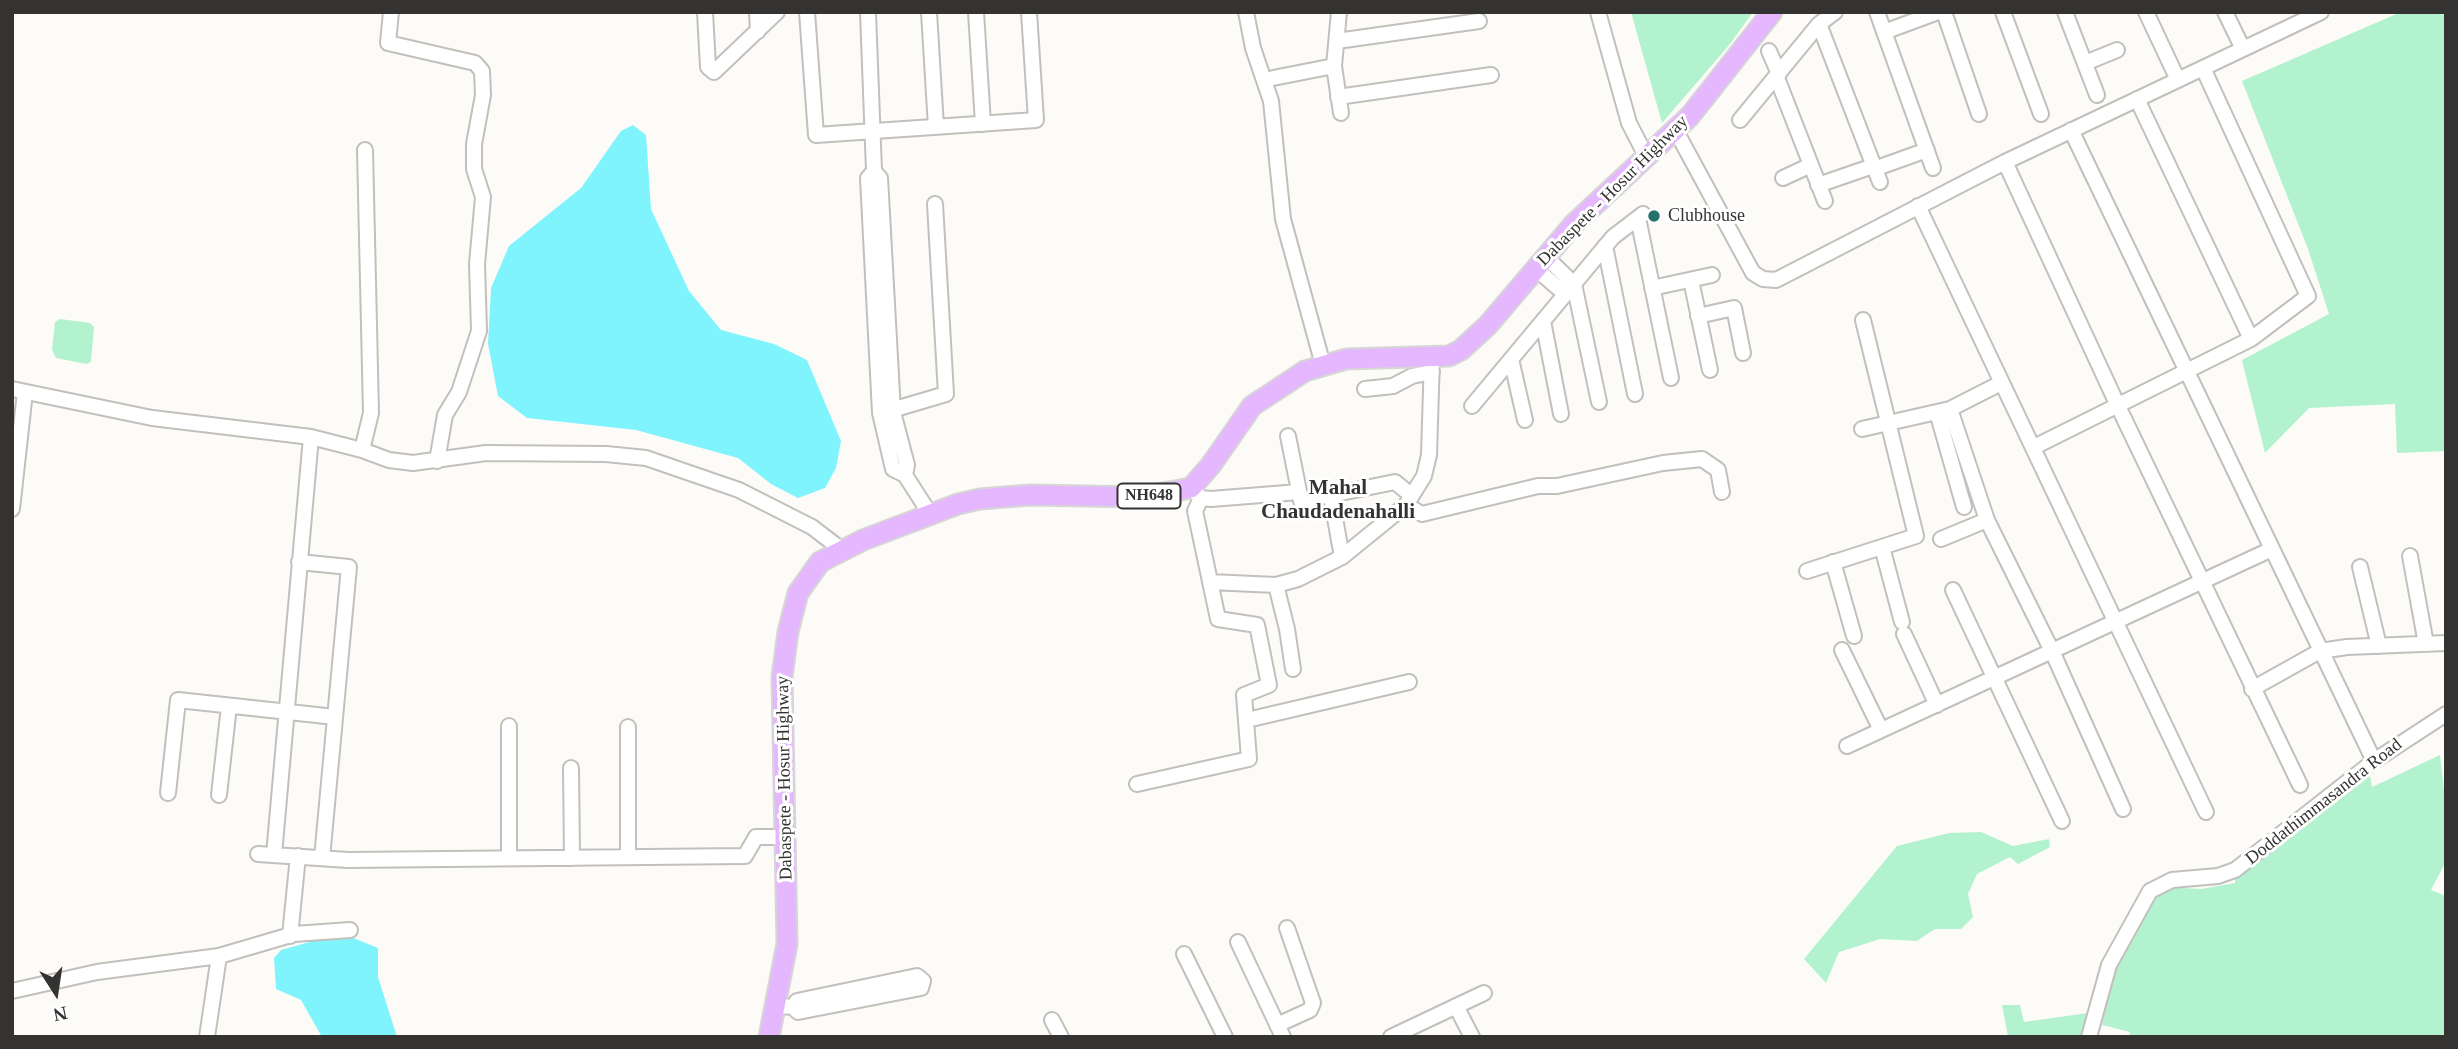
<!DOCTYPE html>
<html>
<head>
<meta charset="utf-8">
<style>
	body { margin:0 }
	#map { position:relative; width:2458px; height:1049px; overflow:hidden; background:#fdfbf7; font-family:"Times New Roman",serif }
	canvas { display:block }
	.frame { position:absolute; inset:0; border:14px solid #343332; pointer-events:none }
	.north { position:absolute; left:21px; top:958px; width:70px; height:70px; -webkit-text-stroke:5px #fff; paint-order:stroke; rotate:168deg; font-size:19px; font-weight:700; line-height:28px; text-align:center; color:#343332 }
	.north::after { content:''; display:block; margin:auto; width:24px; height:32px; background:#343332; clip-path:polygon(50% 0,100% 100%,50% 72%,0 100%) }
</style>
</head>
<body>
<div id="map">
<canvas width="2458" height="1049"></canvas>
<div class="frame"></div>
<div class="north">N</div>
</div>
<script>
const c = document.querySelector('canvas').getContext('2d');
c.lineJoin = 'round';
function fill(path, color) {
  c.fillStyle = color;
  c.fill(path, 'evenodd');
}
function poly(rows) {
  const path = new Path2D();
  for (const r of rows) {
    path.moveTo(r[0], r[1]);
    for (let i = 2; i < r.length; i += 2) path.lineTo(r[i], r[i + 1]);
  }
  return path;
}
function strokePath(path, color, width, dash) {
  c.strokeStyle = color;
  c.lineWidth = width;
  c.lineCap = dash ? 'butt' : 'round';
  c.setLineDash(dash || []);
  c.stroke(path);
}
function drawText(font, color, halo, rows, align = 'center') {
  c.font = font + ' "Times New Roman",serif';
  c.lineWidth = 6;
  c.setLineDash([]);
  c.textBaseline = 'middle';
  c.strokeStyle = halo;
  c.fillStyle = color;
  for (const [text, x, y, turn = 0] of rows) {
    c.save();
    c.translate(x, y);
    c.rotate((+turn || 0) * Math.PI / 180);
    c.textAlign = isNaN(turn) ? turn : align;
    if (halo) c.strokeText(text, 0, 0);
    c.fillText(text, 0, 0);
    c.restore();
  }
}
fill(poly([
	[1631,12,1753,12,1730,44,1662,123],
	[2401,12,2446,12,2446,451,2397,453,2395,404,2309,408,2265,453,2242,360,2329,314,2308,249,2242,81],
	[60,319,90,323,94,327,91,362,87,364,56,358,52,350,55,322],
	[2440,755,2446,806,2446,861,2431,890,2446,896,2446,1037,2129,1037,2130,1032,2102,1025,2115,964,2150,904,2167,887,2201,889,2235,883,2235,878,2308,820,2370,776,2372,787],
	[1981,832,2013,846,2049,839,2050,847,2018,864,2010,857,1977,874,1968,894,1973,917,1961,929,1935,929,1917,941,1880,939,1839,952,1826,983,1804,959,1897,846,1949,833],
	[2002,1005,2020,1005,2024,1022,2088,1013,2082,1037,2008,1037]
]), '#b2f2cf');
fill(poly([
	[633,125,646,135,651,209,689,291,721,330,774,344,807,360,841,441,836,468,825,488,798,498,771,484,738,458,636,430,527,418,498,396,488,344,491,288,509,246,581,188,621,131],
	[346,935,378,948,378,977,397,1037,322,1037,301,1000,276,989,274,958,281,950,331,936]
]), '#7ff4fc');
const minor = poly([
	[391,12,388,43,475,63,482,71,483,95,474,144,474,169,483,197,477,264,479,331,459,392,445,415,437,461],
	[705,12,708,67,714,72,777,12],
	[757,12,758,31],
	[807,12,816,135,1036,120,1029,12],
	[868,12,874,171,880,178,893,412,907,465,905,475,930,514],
	[929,12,936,127],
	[976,12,983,124],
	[1246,12,1253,48,1271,101,1283,219,1323,365],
	[1339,12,1334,66,1341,113],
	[1598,12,1629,123,1647,158],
	[1877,12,1933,168],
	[1944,12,1979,114],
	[2003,12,2041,114],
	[2065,12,2097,95],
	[2146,12,2178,80],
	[2225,12,2243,49],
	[1819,24,1880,182],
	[1884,32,1938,12],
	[1337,41,1479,21],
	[1769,51,1779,74],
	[2085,63,2117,50],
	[1273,78,1334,66],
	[1777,78,1825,201],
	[1338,97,1491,75],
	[2137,99,2251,339],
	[1740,120,1819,24,1835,12],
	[2071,130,2374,761],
	[1676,131,1753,273,1763,279,1776,280,2005,162,2321,12],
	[2005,162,2118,406,2300,785],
	[1874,169,1927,150],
	[874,171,868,178,880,413,893,469,905,475],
	[1783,178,1811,165],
	[1818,185,1873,166],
	[1918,206,2206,812],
	[1638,218,1671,378],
	[1605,246,1635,394],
	[1545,256,1574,284,1599,402],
	[1535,268,1565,294],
	[1691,280,1710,370],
	[1652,288,1712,275],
	[1698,316,1734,308,1743,353],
	[1543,321,1561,414],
	[1511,359,1525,420],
	[12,389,152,418,311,437,362,450,389,460,413,463,486,453,606,454,646,458,739,490,812,527,842,550],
	[1365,389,1393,386,1412,376,1432,372],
	[1472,406,1613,237,1643,214],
	[1950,409,1987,520,2052,651,2123,809],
	[885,412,946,394,935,204],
	[1937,412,1964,507],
	[1862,429,1950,409,2001,383],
	[1288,436,1301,501,1395,482,1411,495],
	[2034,447,2251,339,2308,296,2203,68],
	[362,450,371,413,365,150],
	[1194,491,1201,498,1211,499,1299,492],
	[1331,496,1342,557],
	[1406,505,1422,514,1538,486,1557,486,1663,463,1702,459,1718,470,1722,492],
	[12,509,25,392],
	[1941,539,1987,520],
	[1882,547,1902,622],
	[2410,556,2426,644],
	[299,562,349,567,322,858],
	[1833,562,1854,636],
	[2360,567,2379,646],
	[1807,571,1916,536,1863,320],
	[1210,582,1276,585,1298,579,1342,557,1406,505,1424,476,1429,455,1432,357],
	[1276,585,1287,629,1293,669],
	[1953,590,2062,821],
	[1904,634,1937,705],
	[1842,650,1881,730],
	[2252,689,2320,651,2347,647,2446,643],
	[1247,720,1409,682],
	[509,726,509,858],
	[1847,746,2272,549],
	[571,768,572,858],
	[1137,784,1249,759,1244,695,1269,685,1257,625,1218,619,1195,511,1201,498],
	[168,793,178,700,335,717],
	[219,795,229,706],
	[258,854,348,860,745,856,756,837,784,837],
	[274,855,311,437],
	[628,857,628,727],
	[290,936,298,856],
	[1238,942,1283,1037],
	[1184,954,1225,1037],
	[12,991,97,972,219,956,294,934,350,930],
	[778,1006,793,1007,798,1012,921,988,923,981,917,976,797,1001,793,1007],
	[1456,1006,1472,1037],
	[1052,1020,1061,1037],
	[1277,1025,1310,1010,1313,1003,1287,928],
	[207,1037,219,956],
	[1391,1037,1484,993],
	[2089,1037,2109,965,2150,891,2172,880,2218,876,2235,870,2374,761,2446,714]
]);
const highway = poly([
	[769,1037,787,944,782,677,788,632,798,593,820,562,863,540,958,504,980,499,1030,495,1141,497,1191,488,1211,465,1252,406,1305,371,1346,359,1449,356,1461,350,1488,325,1574,224,1690,116,1772,12]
]);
strokePath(minor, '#c2c0bc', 18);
strokePath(highway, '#d6d6d6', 23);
strokePath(minor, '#fff', 14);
strokePath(highway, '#e4b7fe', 19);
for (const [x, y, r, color] of [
	[1654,216,7,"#28716a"]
]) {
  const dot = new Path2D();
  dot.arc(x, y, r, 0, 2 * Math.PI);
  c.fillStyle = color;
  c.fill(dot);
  strokePath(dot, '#fff', 2.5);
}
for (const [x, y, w] of [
	[1149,496,63]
]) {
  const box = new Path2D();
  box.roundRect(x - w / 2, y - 12.5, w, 25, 5);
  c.fillStyle = '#fff';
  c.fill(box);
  strokePath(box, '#343332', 2);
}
drawText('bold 16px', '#343332', null, [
	["NH648",1149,496]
]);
drawText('18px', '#343332', '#fff', [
	["Dabaspete - Hosur Highway",1613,191,-45],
	["Dabaspete - Hosur Highway",785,778,-91],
	["Doddathimmasandra Road",2324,802,-38]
]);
drawText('18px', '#343332', '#fff', [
	["Clubhouse",1668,216]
], 'left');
drawText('bold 21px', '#343332', '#fff', [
	["Mahal",1338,489],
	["Chaudadenahalli",1338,513]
]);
</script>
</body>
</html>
